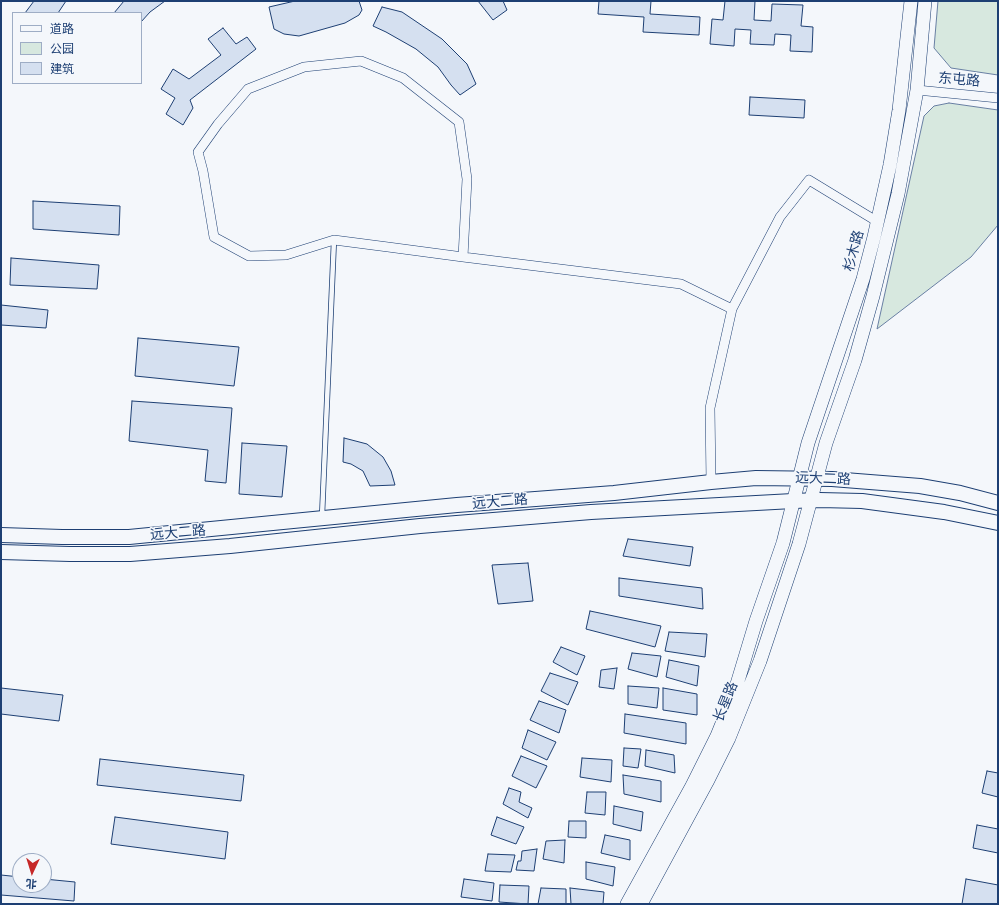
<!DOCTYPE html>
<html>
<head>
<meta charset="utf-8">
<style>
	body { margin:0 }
	#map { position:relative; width:999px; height:905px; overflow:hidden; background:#f4f7fb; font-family:"Noto Sans","Noto Sans SC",sans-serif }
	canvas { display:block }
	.frame { position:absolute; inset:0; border:2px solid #1d3f73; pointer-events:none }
	.legend { position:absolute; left:12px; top:12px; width:130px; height:72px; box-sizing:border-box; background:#f4f7fb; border:1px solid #9eadc5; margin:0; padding:5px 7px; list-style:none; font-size:12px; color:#1d3f73 }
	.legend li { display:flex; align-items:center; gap:8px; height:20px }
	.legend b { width:20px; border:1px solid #9eadc5 }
	.north { position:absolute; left:12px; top:853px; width:40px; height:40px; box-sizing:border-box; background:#f4f7fb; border:1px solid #9eadc5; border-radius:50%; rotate:184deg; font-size:11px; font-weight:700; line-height:16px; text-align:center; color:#1d3f73 }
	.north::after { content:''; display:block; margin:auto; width:14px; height:18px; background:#c62828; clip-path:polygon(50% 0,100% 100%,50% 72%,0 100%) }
</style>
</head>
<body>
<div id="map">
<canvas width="999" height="905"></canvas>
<div class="frame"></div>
<ul class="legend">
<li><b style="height:5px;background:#f4f7fb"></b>道路</li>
<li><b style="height:11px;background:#d7e8df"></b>公园</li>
<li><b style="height:11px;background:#d5e0f0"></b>建筑</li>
</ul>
<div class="north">北</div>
</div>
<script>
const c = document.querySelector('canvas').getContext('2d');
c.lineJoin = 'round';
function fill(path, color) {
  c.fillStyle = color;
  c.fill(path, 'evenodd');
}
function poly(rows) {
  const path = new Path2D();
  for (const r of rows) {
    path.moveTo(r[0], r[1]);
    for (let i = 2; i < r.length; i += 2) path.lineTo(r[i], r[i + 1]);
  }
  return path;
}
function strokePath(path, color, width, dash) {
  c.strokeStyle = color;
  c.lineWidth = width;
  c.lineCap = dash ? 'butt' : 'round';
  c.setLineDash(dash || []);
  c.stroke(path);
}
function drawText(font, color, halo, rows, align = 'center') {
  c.font = font + ' "Noto Sans","Noto Sans SC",sans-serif';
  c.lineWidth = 3;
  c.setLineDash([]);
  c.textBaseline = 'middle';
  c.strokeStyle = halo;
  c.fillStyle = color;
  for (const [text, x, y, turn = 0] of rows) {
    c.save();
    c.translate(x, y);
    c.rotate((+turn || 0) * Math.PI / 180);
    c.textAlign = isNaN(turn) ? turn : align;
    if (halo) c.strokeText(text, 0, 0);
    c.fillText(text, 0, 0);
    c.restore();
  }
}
const green = poly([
	[938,1,998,1,998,75,951,68,934,48,938,1],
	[949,103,998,110,998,225,971,257,877,329,924,116,934,106,949,103]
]);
fill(green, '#d7e8df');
strokePath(green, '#687fa3', 1);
const building = poly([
	[34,1,66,1,58,13,25,13,34,1],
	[124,1,165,1,150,12,141,22,141,13,114,13,124,1],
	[295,1,359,1,362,10,359,15,345,23,299,36,284,34,274,29,269,7,295,1],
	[478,1,503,1,507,10,493,20,478,1],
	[599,1,651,1,650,14,700,17,699,35,643,32,644,17,598,14,599,1],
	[725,1,755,1,754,20,771,21,772,4,803,5,801,26,813,27,812,52,790,51,791,35,775,34,774,45,750,44,751,30,735,29,734,46,710,44,712,19,723,20,725,1],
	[382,7,402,12,442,39,467,64,476,84,460,95,451,85,438,67,416,49,386,32,373,26,382,7],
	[223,28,236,44,247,37,256,49,190,100,193,108,183,125,166,114,175,98,161,89,173,69,189,79,221,55,208,39,223,28],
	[750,97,805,100,804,118,749,115,750,97],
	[33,201,120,206,119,235,33,229,33,201],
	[11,258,99,265,97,289,10,285,11,258],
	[1,305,48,310,46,328,1,325,1,305],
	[138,338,239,347,234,386,135,376,138,338],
	[132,401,232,408,226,483,205,481,208,450,129,441,132,401],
	[344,438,367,444,383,457,391,471,395,485,370,486,363,471,351,464,343,462,344,438],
	[242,443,287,446,282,497,239,494,242,443],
	[628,539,693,547,690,566,623,556,628,539],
	[528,563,533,601,498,604,492,565,528,563],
	[619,578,702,588,703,609,619,596,619,578],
	[590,611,661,626,655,647,586,629,590,611],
	[669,632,707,634,705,657,665,651,669,632],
	[561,647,585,656,577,675,553,662,561,647],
	[632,653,661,656,657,677,628,669,632,653],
	[669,660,699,666,697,686,666,677,669,660],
	[617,668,614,689,599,687,601,670,617,668],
	[550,673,578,682,568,705,541,691,550,673],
	[628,686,659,688,657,708,628,704,628,686],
	[1,688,63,695,59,721,1,714,1,688],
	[663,688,697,694,697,715,663,710,663,688],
	[539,701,566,710,559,733,530,720,539,701],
	[625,714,686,723,686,744,624,733,625,714],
	[528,730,556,742,547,760,522,748,528,730],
	[624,748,641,749,638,768,623,766,624,748],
	[646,750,674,755,675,773,645,766,646,750],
	[521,756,547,766,536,788,512,776,521,756],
	[582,758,612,760,611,782,580,777,582,758],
	[100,759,244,775,241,801,97,785,100,759],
	[987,771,998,773,998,797,982,793,987,771],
	[623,775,661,781,661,802,624,794,623,775],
	[509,788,521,792,519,802,532,808,528,818,503,804,509,788],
	[587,792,606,792,605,815,585,813,587,792],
	[614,806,643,812,641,831,613,824,614,806],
	[115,817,228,832,225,859,111,844,115,817],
	[497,817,524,827,516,844,491,835,497,817],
	[569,821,586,821,586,838,568,837,569,821],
	[977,825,998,829,998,853,973,848,977,825],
	[605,835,630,840,630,860,601,853,605,835],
	[565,840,564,863,543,859,546,841,565,840],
	[537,849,534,871,516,870,518,861,521,861,522,851,537,849],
	[488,854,515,855,511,872,485,871,488,854],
	[586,862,615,867,613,886,586,879,586,862],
	[1,875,20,877,20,885,44,885,44,879,75,882,74,901,1,895,1,875],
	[464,879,494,883,492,901,461,897,464,879],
	[966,879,998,885,998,904,962,904,966,879],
	[500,885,529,886,528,904,499,902,500,885],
	[541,888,566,889,566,904,538,904,541,888],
	[570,888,604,892,603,904,571,904,570,888]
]);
fill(building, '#d5e0f0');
strokePath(building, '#1d3f73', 1);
const lane = poly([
	[322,516,334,240]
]);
const street = poly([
	[917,90,998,98],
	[463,257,467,179,459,122,403,78,361,61,304,67,248,89,218,124,198,152,203,171,214,237,249,256,286,255,334,240,388,247,463,257,681,284,732,309],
	[711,482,710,408,732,309,780,217,809,180,878,222]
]);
const secondary = poly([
	[627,904,692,786,717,736,734,694,756,621,783,543,808,443,863,279,874,237,890,165,899,110,911,1],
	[641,904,707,782,729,738,760,661,799,544,826,443,855,360,873,296,898,194,917,90,925,1]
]);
const primary = poly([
	[1,535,62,537,129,537,457,505,614,493,711,482,756,478,832,479,920,486,960,493,998,503],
	[1,552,70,554,130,554,230,546,420,526,591,512,793,501,820,500,862,501,944,512,998,523]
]);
strokePath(lane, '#1d3f73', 6);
strokePath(street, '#1d3f73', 10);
strokePath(secondary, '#1d3f73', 14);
strokePath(primary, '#1d3f73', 16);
strokePath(lane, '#f4f7fb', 4.5);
strokePath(street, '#f4f7fb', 9);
strokePath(secondary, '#f4f7fb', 13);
strokePath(primary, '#f4f7fb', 14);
drawText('14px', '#1d3f73', '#f4f7fb', [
	["东屯路",959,80,5],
	["杉木路",854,251,-75],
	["远大二路",823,479,2],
	["远大二路",500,502,-5],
	["远大二路",178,533,-5],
	["长星路",726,702,-68]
]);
</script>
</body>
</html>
